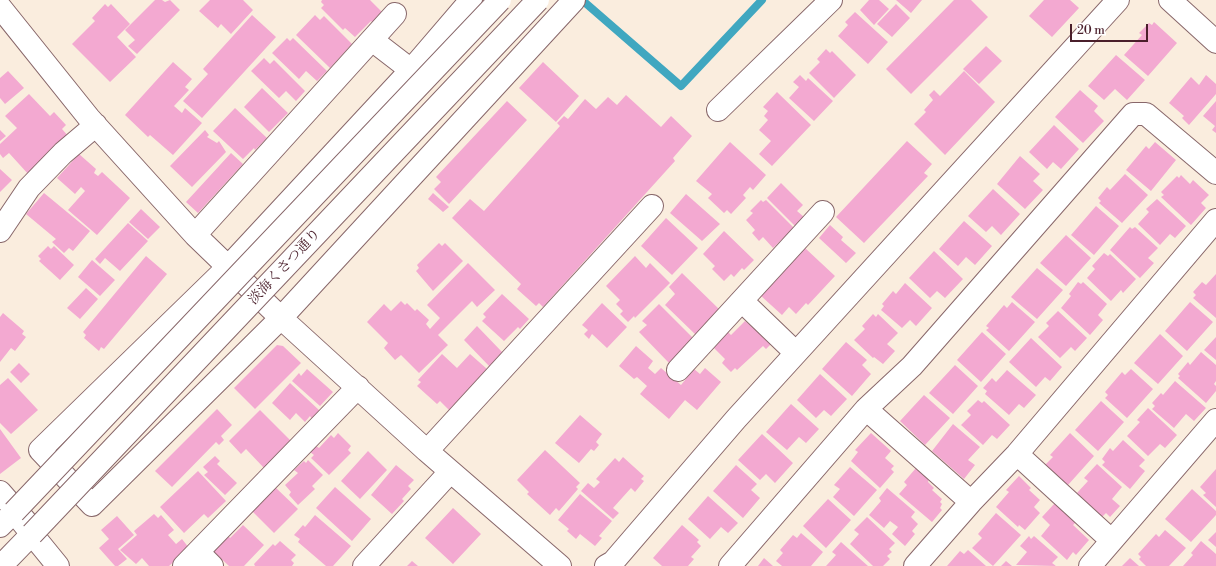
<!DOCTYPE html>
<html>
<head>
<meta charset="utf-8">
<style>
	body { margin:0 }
	#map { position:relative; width:1216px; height:566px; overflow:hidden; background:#faedde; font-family:"Libre Bodoni",serif }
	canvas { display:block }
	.scale { position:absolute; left:1070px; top:24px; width:78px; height:18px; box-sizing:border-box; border:2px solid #4a1f2b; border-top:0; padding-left:5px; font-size:12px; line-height:14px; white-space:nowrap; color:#4a1f2b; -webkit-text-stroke:3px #fff; paint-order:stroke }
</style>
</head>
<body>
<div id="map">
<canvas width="1216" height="566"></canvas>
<div class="scale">20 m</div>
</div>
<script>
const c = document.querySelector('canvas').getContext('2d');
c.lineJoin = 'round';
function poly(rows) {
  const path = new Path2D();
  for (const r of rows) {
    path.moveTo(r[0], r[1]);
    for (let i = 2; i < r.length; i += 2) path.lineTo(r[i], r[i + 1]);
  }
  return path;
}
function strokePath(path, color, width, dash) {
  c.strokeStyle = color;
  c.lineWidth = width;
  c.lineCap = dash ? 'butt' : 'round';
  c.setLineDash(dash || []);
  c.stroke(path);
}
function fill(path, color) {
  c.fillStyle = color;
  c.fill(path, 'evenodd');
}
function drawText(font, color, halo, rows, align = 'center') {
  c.font = font + ' "Libre Bodoni","Noto Serif JP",serif';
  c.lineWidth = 3;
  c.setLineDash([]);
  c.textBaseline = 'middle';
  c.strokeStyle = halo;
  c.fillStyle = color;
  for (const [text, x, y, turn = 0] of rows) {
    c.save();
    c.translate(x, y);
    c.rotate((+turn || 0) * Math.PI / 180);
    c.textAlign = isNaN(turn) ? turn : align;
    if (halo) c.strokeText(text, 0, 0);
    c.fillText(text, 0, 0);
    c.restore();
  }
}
strokePath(poly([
	[582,0,681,86,762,0]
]), '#40a7c0', 8);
fill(poly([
	[155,0,162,0,165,2,170,0,180,10,137,54,128,46,135,40,125,30],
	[210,0,243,0,253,10,231,34,221,24,218,28,199,11],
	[322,0,370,0,383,13,373,23,371,21,355,37,345,28,343,30,321,8,324,5,321,2],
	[869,0,879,0,889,9,874,25,860,10],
	[896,0,922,0,911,13],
	[954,0,971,0,988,17,911,94,886,69],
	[1044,0,1070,0,1079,8,1052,37,1029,16],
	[105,4,108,7,111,4,130,24,117,37,136,57,110,82,72,44,95,21,92,18],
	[896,4,910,18,892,37,877,24],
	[855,12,888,42,868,64,838,36,848,25,845,22],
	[252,15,276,37,202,118,183,101,208,74,203,69],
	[315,15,320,20,324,16,352,44,330,68,296,35],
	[1154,22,1177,43,1148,76,1124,55,1142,35,1139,33,1149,23,1152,25],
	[287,38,290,41,293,38,327,71,317,81,306,71,299,79,272,53],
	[986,46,1002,61,979,84,963,69],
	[826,49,830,53,832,51,856,75,834,98,809,73,820,62,817,59],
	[1116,55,1145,80,1127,100,1115,89,1104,100,1088,86],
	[264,58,270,64,274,60,305,91,296,101,286,91,279,98,251,71],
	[173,62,192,79,185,87,189,90,174,106,182,113,185,108,202,123,173,155,150,135,148,137,125,115],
	[543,62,579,96,556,122,519,88],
	[8,71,24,88,5,104,0,98,0,78],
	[964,71,995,102,945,155,914,124,926,112,924,110,933,100,929,95,934,90,940,96],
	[800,75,806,81,808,78,833,101,814,121,789,98,799,87,793,82],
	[1206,75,1216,84,1216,94,1189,125,1182,118,1184,116,1169,103,1191,77,1199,85],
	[262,88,288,113,269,132,244,107],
	[1080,90,1098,106,1094,111,1104,121,1083,143,1055,117],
	[777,92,811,125,772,166,759,154,771,141,759,130,768,120,764,116,768,111,763,107],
	[29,94,50,116,54,112,66,125,62,129,69,137,29,175,9,153,3,158,0,154,0,144,17,128,5,116],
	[626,95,661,127,671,116,692,136,673,158,675,161,543,307,539,303,536,306,517,289,521,284,452,218,470,199,484,211,560,126,557,123,564,116,568,119,585,99,596,109,608,97,617,105],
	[507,101,527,120,449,204,434,189,441,182,436,177],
	[1216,101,1216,133,1212,130,1215,126,1203,116],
	[235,108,267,138,255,150,254,148,243,159,213,131],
	[1054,125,1079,149,1061,169,1053,162,1047,169,1029,152],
	[0,130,6,136,0,141],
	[205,130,209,135,207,137,217,143,219,141,226,152,192,187,170,166],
	[907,141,932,164,924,173,928,176,864,243,836,217],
	[730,142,766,175,753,190,750,187,743,195,746,198,731,214,727,210,724,213,708,198,712,194,696,181],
	[1155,142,1176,160,1151,191,1126,170,1146,146,1149,149],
	[231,153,243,164,198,213,186,202],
	[79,154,96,169,94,173,98,176,102,172,130,198,97,235,68,210,85,191,81,187,75,194,57,178],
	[1020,156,1040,174,1033,181,1043,190,1025,209,997,184],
	[0,169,12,180,0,192],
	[1125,174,1148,195,1122,223,1099,203,1101,201,1098,198,1107,187,1110,190],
	[1181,175,1190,184,1193,180,1209,195,1201,203,1206,208,1191,225,1161,197,1164,195,1161,192,1177,176,1179,178],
	[781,183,803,205,797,211,804,217,795,226,767,198],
	[993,189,1020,214,1001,235,992,226,986,232,968,216],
	[44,193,90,231,73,251,69,248,64,253,52,242,56,239,26,214],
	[433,193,449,207,443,212,428,199],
	[686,194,720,224,702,241,670,213],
	[1157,199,1186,226,1175,238,1170,234,1160,245,1138,224,1149,212,1146,209],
	[761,200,763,202,766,200,794,228,773,248,763,237,759,241,752,233,755,230,746,220,753,213,750,211],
	[1096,206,1119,226,1094,255,1071,235],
	[141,209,160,227,148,239,129,222],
	[666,218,698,248,672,275,641,246],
	[964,221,992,246,975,265,966,257,958,266,939,249],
	[128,223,148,241,120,271,105,258,100,264,95,259],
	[830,225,843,237,841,240,856,253,846,263,819,238],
	[1130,227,1132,229,1135,227,1158,248,1148,258,1154,263,1140,278,1110,250],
	[724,231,754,260,744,270,742,268,734,277,731,274,724,281,712,269,715,266,703,254],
	[1066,235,1091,258,1066,286,1040,263],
	[439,243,442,246,445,243,463,261,433,291,416,271,419,268,417,265],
	[48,246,51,249,54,246,74,265,60,280,39,261,41,259,38,256],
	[805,248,835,276,808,305,806,303,796,314,789,307,782,315,760,295],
	[934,251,963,279,945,298,937,291,930,298,909,278],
	[1104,253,1108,256,1110,254,1136,279,1123,293,1121,290,1111,301,1087,278,1095,269,1092,266],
	[146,256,167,274,104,349,101,347,99,351,84,338,86,335,83,332],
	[635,256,646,268,650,263,670,283,635,318,634,316,628,322,620,314,623,311,616,304,620,300,606,286],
	[92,260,115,280,100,296,78,277],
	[468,263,495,290,477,307,472,301,438,335,448,345,419,373,401,355,395,360,384,348,388,343,367,322,384,304,391,311,401,301,405,305,407,303,415,311,417,309,429,320,426,324,430,329,440,318,427,305],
	[1037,268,1063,290,1037,319,1011,297],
	[682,273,721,311,697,336,665,305,675,294,669,287],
	[1216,274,1216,318,1193,298,1196,295,1193,292,1202,282,1206,285],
	[1078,282,1081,284,1083,282,1107,304,1098,315,1103,320,1090,335,1061,308,1071,296,1069,294],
	[905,283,932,308,916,326,910,320,902,328,881,310,884,306,882,304,893,291,896,294],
	[86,288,98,299,80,319,67,308],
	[502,294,529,319,520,329,518,327,504,341,482,321,486,317,483,314],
	[1012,302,1035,322,1009,351,986,330,989,328,986,326,1004,305,1007,308],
	[1190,302,1213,322,1187,351,1165,331],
	[602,303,627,327,607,348,592,334,589,339,584,334,588,330,582,325],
	[659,304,694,339,670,364,639,332,647,325,642,321],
	[1058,311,1087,338,1075,351,1071,347,1060,358,1038,337,1049,326,1046,323],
	[3,313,24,331,22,334,26,337,15,351,11,348,0,362,0,317],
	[873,314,876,317,878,314,898,333,887,344,895,351,883,364,874,357,873,358,854,340,865,329,862,326],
	[745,321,772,343,766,349,763,346,737,370,735,368,731,372,722,363,725,359,714,348,728,332,731,335],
	[477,326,503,353,490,367,464,340],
	[982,332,1006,354,981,382,957,360],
	[1160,334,1183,356,1158,384,1134,363],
	[1216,337,1216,360,1204,350],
	[1031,338,1062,367,1050,381,1045,377,1036,387,1009,362],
	[846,342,867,360,862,365,871,374,852,396,822,369],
	[277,345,283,346,301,363,255,409,234,388],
	[636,346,653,361,648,368,655,374,661,368,681,385,694,369,700,374,705,368,721,382,697,410,685,400,669,419,640,394,647,386,637,377,634,379,619,366],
	[1201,352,1216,365,1216,381,1214,384,1216,386,1216,391,1206,403,1178,378,1180,376,1178,374,1188,362,1190,365],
	[442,354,457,368,470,354,487,369,449,410,440,401,437,404,417,386,421,382,418,380],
	[19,363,30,374,21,383,10,372],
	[955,365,978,386,953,414,929,393],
	[307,369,333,392,320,406,292,381,299,373,301,376],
	[1131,369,1153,389,1127,418,1105,398,1108,395,1105,392,1122,372,1125,375],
	[1007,370,1036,395,1024,408,1019,404,1009,415,985,394,987,391,983,388,992,378,996,382],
	[820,374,847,399,831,416,824,410,816,418,797,400],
	[8,378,38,410,11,434,0,423,0,385],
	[1175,381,1206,408,1194,421,1186,414,1174,428,1152,409,1155,406,1152,403,1161,393,1163,395],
	[290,383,320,411,312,419,310,416,305,422,296,413,290,420,272,403],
	[924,395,950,418,925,445,900,421],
	[978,400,982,403,984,401,1010,425,997,439,992,435,983,445,961,425,971,415,967,411],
	[1101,401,1124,422,1098,451,1075,430],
	[791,404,819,429,806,443,799,437,787,450,766,432],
	[1148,408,1177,435,1165,448,1160,444,1148,456,1127,436,1140,422,1137,420],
	[217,409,232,425,221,436,224,440,219,445,216,442,172,487,155,471],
	[260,410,291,441,264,468,246,449,241,454,229,441],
	[580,415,602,434,596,442,599,445,594,451,591,449,579,463,555,443],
	[953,424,980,447,968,460,975,465,964,479,932,451],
	[0,429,21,458,0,474],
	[338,433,351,446,348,450,351,453,329,475,311,458,314,455,310,452,316,446,319,448,331,435,334,438],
	[871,433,891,451,885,458,894,466,891,469,894,472,880,488,851,461,858,452,855,450],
	[1070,433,1094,456,1068,485,1045,465,1053,457,1050,455],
	[762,434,793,463,775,483,766,474,760,480,738,460],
	[1123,440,1145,460,1139,466,1145,471,1130,489,1102,465,1105,462,1102,459,1110,448,1113,451],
	[545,450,580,483,576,487,578,489,559,511,556,508,550,515,527,494,529,492,517,480],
	[368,451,387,470,360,499,341,481],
	[215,456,220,461,217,464,237,483,225,495,204,475,208,472,203,467],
	[623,457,644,476,641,479,644,481,635,492,631,488,613,508,619,513,613,519,581,491,588,483,594,488,600,482,596,479,615,458,619,462],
	[308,460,323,475,312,486,315,489,298,505,289,495,291,492,285,485,298,473,294,470,304,461,306,463],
	[1097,464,1122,487,1112,499,1120,506,1110,517,1106,513,1102,517,1077,493,1088,481,1084,478],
	[396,465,414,480,408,486,411,489,402,499,404,501,392,514,371,495],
	[736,465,757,484,751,490,760,498,743,518,713,491],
	[850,467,877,490,854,516,833,497,840,489,834,485],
	[916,468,929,479,928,482,934,488,932,490,942,499,940,502,942,504,940,508,942,510,932,522,899,494,907,485,904,482],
	[1216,469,1216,507,1203,495,1206,493,1200,487],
	[198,471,226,501,208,518,204,514,184,533,160,507],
	[1019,476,1031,488,1029,490,1040,500,1034,507,1040,513,1025,530,1019,525,1018,527,996,507,1009,492,1006,490],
	[275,487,298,509,274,533,252,511],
	[335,487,371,519,352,541,316,508],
	[887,488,915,512,911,517,918,524,912,531,915,534,905,546,892,534,898,527,890,521,884,528,869,515,881,501,879,498],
	[1192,489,1216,511,1216,515,1191,542,1165,519],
	[580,494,612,521,599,536,602,538,595,546,580,534,576,539,567,531,569,529,558,520],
	[708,496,738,523,728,533,721,527,710,539,688,519],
	[828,499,851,520,826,548,803,526],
	[1055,503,1076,522,1073,525,1089,540,1076,555,1073,552,1067,560,1041,536,1050,525,1042,517],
	[453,508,481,534,453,564,425,538],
	[996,513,1021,535,993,566,972,548,982,538,978,534],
	[154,514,158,518,161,515,174,530,168,535,176,544,182,539,189,548,169,566,149,566,142,558,136,564,120,550,137,535,134,531],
	[315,515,351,546,333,566,326,566,298,542,300,539,294,535,303,525,305,527],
	[117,516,134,535,118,549,127,559,118,566,115,566,99,548,109,539,101,530],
	[867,517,895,543,889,549,892,552,887,556,890,559,883,566,873,566,850,544,859,534,854,530],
	[243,525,264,545,244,566,229,566,213,551,228,536,230,538],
	[682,525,699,540,697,542,701,546,691,557,694,559,688,566,662,566,653,558],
	[1165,530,1186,548,1169,566,1146,566,1139,559,1141,557,1138,554,1156,534,1159,537],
	[1216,532,1216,547,1208,540],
	[801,533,823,552,811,566,782,566,776,561,783,553,780,550,793,535,797,538],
	[1029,536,1031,539,1034,536,1058,557,1052,563,1056,566,1016,565,1027,552,1020,546],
	[280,541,296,555,291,560,294,563,292,566,255,566,254,564,273,544,275,546],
	[1201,541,1216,554,1216,566,1183,566,1193,555,1191,553],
	[841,542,868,566,826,566,836,555,832,552],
	[968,550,986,566,947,566,960,551,964,554],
	[764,558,773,566,758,566],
	[1130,558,1139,566,1122,566],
	[412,561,418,566,407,566],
	[1006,561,1012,566,1001,566]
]), '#f3a9d1');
const minor = poly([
	[471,0,411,70,228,267,40,450,92,505,281,318,574,0],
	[1170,0,1216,42],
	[0,7,89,118,195,235,281,318,427,451,560,566],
	[372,40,411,70],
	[718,110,831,0],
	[0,231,29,188,63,153,96,125],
	[195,235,395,14],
	[742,301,796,353],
	[678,370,823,212],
	[866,409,971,502],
	[427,451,652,206],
	[1017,454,1111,540],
	[0,492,28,524],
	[198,552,212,566],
	[184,566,358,387],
	[364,566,450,472],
	[606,566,613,562,736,419,1118,0],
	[730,566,866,409,912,366,1133,114,1146,114,1216,173],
	[915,566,971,502,1017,454,1216,220],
	[1090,566,1216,420]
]);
const major = poly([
	[0,526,14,512,58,566],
	[1,566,32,534]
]);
strokePath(minor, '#88676a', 24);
strokePath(major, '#88676a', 24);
strokePath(minor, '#fff', 22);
strokePath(major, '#fff', 22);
const minorBridge = poly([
	[14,512,500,0],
	[32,534,538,0]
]);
strokePath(minorBridge, '#88676a', 24, []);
strokePath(minorBridge, '#fff', 22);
drawText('14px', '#4a1f2b', '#fff', [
	["淡海くさつ通り",285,267,-47]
]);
</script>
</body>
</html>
